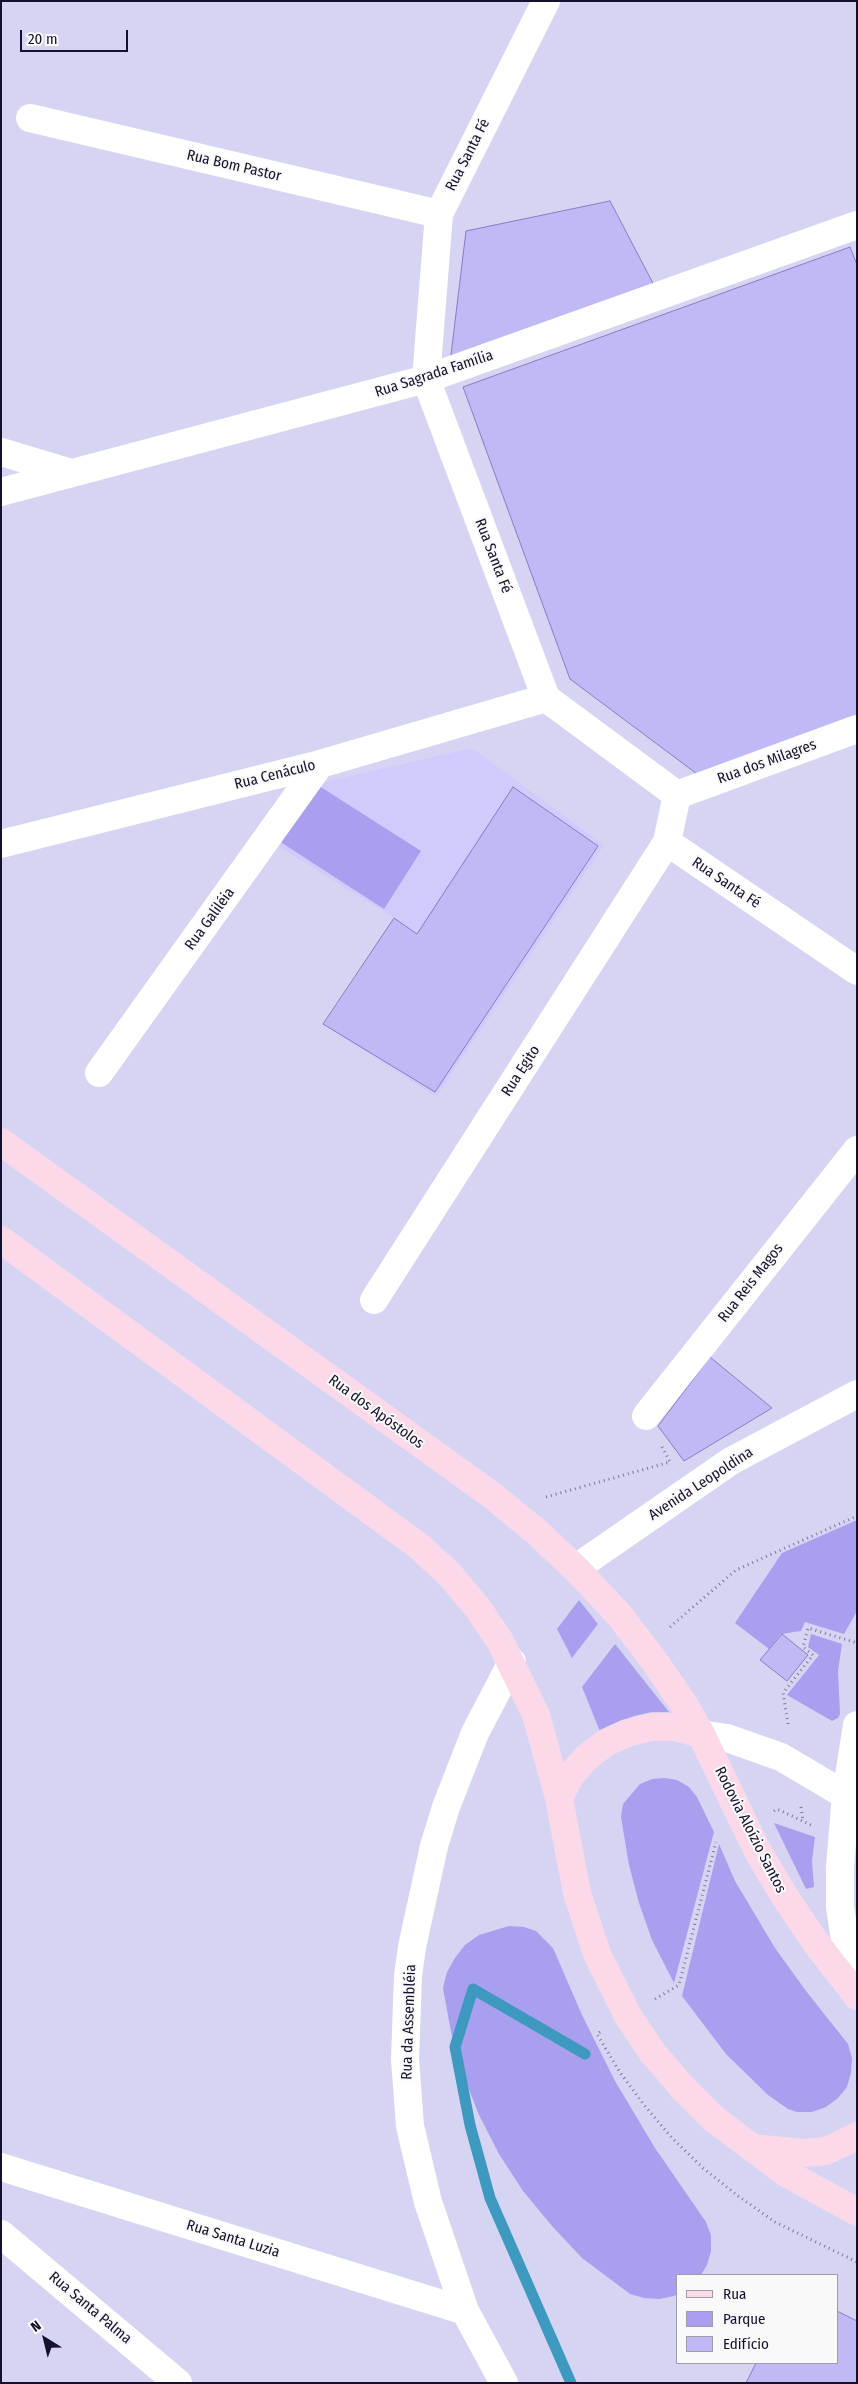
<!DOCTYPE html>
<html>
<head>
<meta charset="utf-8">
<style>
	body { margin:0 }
	#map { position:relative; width:858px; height:2384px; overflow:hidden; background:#d6d4f3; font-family:"Fira Sans Condensed",sans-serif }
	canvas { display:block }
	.frame { position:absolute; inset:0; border:2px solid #15102b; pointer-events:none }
	.legend { position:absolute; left:676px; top:2274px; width:162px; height:90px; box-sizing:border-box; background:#f9f9f9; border:1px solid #9e9ca7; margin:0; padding:6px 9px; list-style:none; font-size:15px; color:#15102b }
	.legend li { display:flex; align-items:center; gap:10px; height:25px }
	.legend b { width:25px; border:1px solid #9e9ca7 }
	.north { position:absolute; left:20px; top:2314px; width:50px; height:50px; -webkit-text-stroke:4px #f9f9f9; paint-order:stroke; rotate:324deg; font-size:14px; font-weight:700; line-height:20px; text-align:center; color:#15102b }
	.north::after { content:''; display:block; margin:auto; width:18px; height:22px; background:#15102b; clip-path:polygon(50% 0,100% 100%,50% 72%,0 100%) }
	.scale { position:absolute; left:20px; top:30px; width:108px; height:22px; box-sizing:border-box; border:2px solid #15102b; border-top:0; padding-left:6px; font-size:15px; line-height:18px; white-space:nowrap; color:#15102b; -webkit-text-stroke:4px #f9f9f9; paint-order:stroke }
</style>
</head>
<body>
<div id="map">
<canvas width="858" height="2384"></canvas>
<div class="frame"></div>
<ul class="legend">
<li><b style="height:6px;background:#fbd9e9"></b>Rua</li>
<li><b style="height:14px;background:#a89fee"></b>Parque</li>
<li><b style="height:14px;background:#bfb9f5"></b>Edifício</li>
</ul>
<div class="north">N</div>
<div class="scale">20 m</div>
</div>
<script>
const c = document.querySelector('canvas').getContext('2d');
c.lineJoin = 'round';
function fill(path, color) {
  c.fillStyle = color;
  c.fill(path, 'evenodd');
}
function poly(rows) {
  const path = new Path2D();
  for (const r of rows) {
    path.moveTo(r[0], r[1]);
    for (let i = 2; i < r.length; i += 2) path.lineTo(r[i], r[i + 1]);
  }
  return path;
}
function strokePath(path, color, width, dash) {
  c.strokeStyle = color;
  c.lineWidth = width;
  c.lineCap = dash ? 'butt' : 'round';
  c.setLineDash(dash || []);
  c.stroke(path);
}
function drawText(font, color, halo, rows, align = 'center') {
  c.font = font + ' "Fira Sans Condensed",sans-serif';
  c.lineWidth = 4;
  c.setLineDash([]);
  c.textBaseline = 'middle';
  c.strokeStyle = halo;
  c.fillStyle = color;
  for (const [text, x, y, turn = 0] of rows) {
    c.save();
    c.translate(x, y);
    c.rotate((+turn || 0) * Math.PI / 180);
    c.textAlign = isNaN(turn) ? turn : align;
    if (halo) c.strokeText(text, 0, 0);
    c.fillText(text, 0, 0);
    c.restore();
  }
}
fill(poly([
	[472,748,604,845,436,1097,323,1024,394,918,276,845,316,784]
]), '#cfcbfd');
fill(poly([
	[316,784,421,851,384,909,279,841],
	[857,1520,857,1611,844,1634,805,1622,801,1631,781,1634,769,1649,735,1623,782,1553],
	[579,1600,598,1624,572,1658,557,1629],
	[811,1634,842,1644,838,1671,840,1714,838,1718,832,1721,787,1695,819,1655,808,1647],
	[615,1644,669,1712,652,1712,634,1716,617,1723,601,1734,582,1687],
	[665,1778,677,1780,689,1787,697,1797,714,1832,674,1983,652,1940,639,1903,629,1865,621,1817,623,1804,640,1784,652,1779],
	[774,1823,815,1837,812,1861,814,1887,806,1889],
	[719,1844,735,1881,775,1948,806,1991,848,2044,852,2058,851,2073,847,2087,838,2098,826,2107,812,2112,797,2112,788,2109,768,2095,726,2054,682,1996],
	[509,1926,524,1927,536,1931,553,1948,582,2015,615,2081,655,2148,706,2222,711,2235,711,2251,707,2265,701,2275,677,2275,677,2294,674,2296,659,2299,644,2298,630,2294,582,2258,552,2226,523,2191,499,2154,479,2115,463,2074,451,2032,443,1988,447,1972,455,1958,465,1945,479,1935]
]), '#a89fee');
strokePath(poly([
	[571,2383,490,2198,470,2125,455,2047,473,1989,585,2054]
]), '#3d99bf', 11);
const building = poly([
	[610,201,656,289,450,363,466,231,610,201],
	[850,247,857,265,857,716,697,774,570,679,463,387,850,247],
	[513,787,598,846,435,1092,323,1024,394,918,417,934,513,787],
	[710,1357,772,1408,684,1461,658,1426,710,1357],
	[782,1634,808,1655,787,1681,760,1660,782,1634],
	[837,2311,857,2321,857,2383,746,2383,756,2363,837,2363,837,2311]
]);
fill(building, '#bfb9f5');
strokePath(building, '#867dc3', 1);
strokePath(poly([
	[546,1497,670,1462,661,1445],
	[670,1627,736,1570,857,1516],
	[788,1724,783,1693,813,1655,803,1647,808,1628,857,1643],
	[801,1807,803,1821],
	[774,1811,777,1809,811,1825],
	[655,1999,679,1985,716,1842],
	[600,2032,597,2034,619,2071,644,2105,672,2138,703,2168,738,2196,775,2222,857,2262]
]), '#7d7996', 3, [1, 4]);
strokePath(poly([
	[546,1,439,214,426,379,546,698,677,795,667,842,857,971],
	[30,118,439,214],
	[1,452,71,473],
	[1,492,426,379,857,225],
	[677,795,857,729],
	[1,844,320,764,546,698],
	[99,1073,320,764],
	[374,1300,667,842],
	[646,1416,857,1150],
	[576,1568,731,1461,857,1394],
	[857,1725,846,1795,840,1867,840,1907,846,1947,857,1984],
	[701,1734,727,1738,781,1757,857,1802],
	[1,2167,465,2311],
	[1,2234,178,2383],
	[504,2383,465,2311,428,2202,410,2126,405,2059,408,1976,412,1947,434,1846,446,1807,475,1733,512,1662]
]), '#fff', 28);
strokePath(poly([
	[1,1142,493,1496,538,1533,580,1573,620,1616,655,1662,685,1706,701,1734,757,1850,785,1897,816,1943,857,1996],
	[1,1240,420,1547,450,1575,477,1607,500,1641,536,1715,559,1798,577,1893,597,1954,628,2016,652,2052,682,2087,714,2119,786,2173,857,2212],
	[559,1798,570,1776,586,1758,605,1743,627,1733,651,1727,675,1727,701,1734],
	[752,2148,803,2153,826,2151,857,2136]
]), '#fbd9e9', 28);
drawText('15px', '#15102b', '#f9f9f9', [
	["Rua Santa Fé",468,155,-63],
	["Rua Bom Pastor",234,166,13],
	["Rua Sagrada Família",434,374,-18],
	["Rua Santa Fé",493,556,69],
	["Rua dos Milagres",767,762,-20],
	["Rua Cenáculo",275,775,-14],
	["Rua Santa Fé",726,883,34],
	["Rua Galiléia",210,919,-54],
	["Rua Egito",521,1071,-57],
	["Rua Reis Magos",751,1283,-52],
	["Rua dos Apóstolos",376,1412,36],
	["Avenida Leopoldina",701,1484,-33],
	["Rodovia Aloízio Santos",750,1830,63],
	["Rua da Assembléia",409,2022,-88],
	["Rua Santa Luzia",233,2239,17],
	["Rua Santa Palma",90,2308,40]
]);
</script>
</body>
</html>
